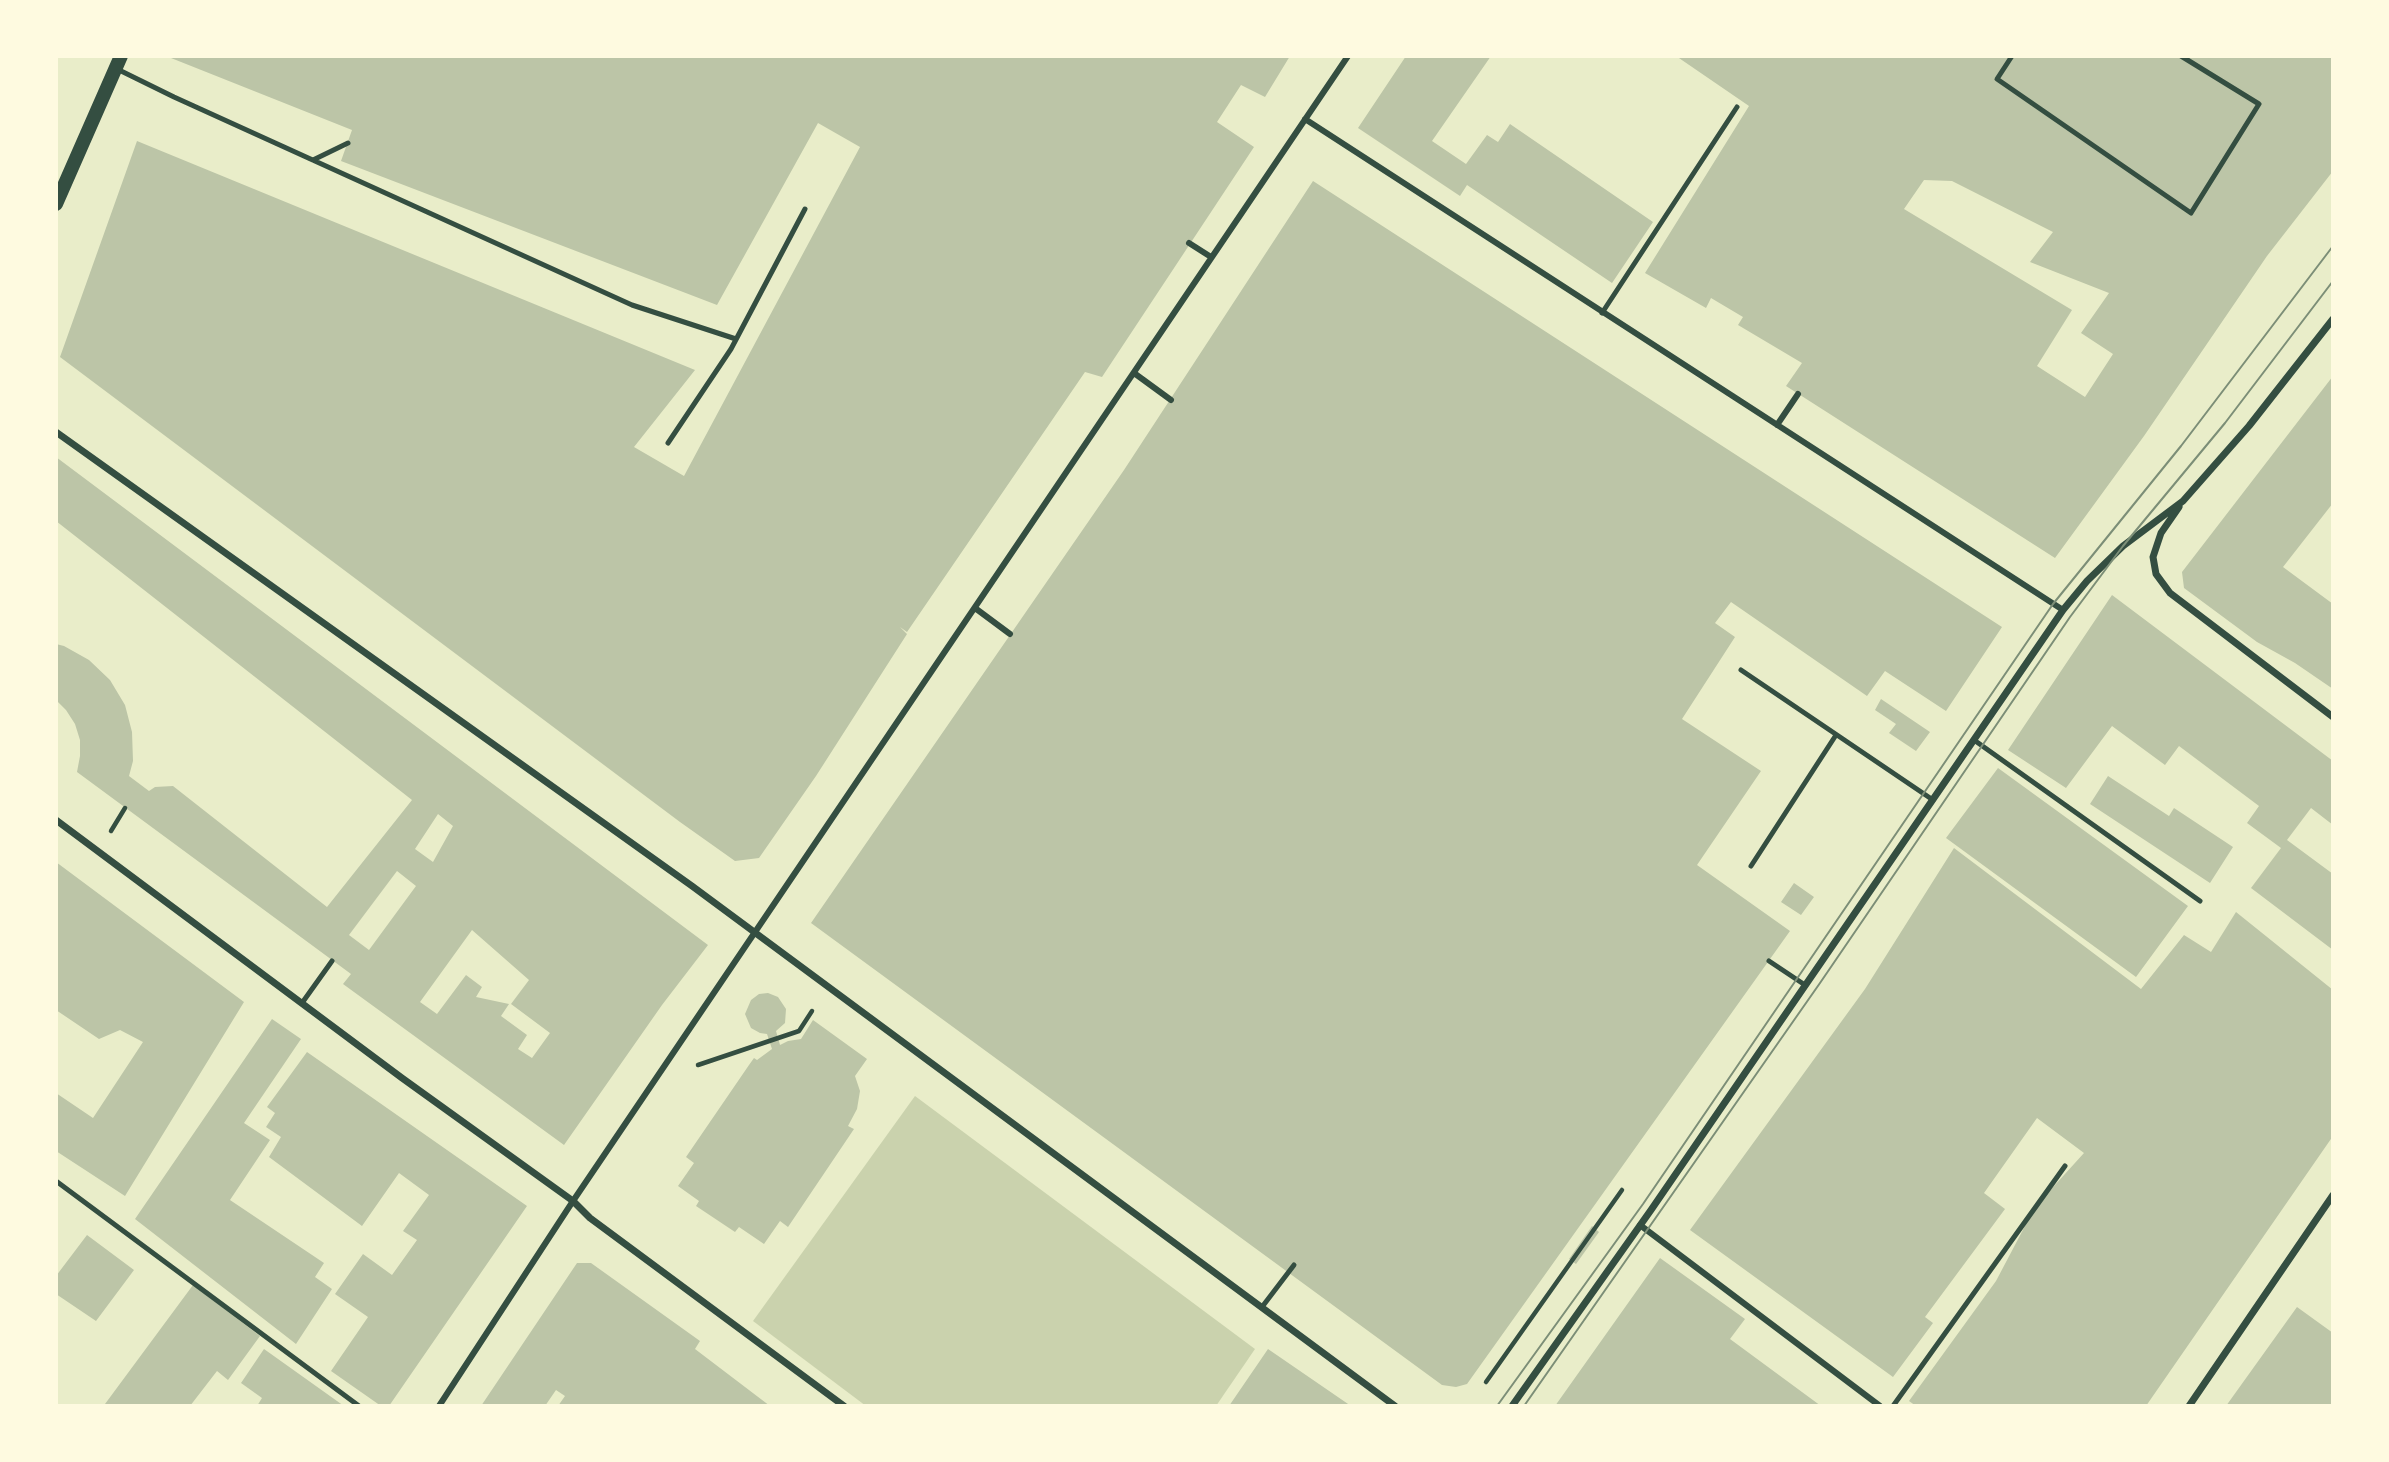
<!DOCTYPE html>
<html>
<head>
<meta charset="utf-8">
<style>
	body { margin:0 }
	#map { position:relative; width:2389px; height:1462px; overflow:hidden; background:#e9edc9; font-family:"DejaVu Sans",sans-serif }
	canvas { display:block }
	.frame { position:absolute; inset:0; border:58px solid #fefae0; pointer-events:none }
</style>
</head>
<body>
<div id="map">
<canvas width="2389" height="1462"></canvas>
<div class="frame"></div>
</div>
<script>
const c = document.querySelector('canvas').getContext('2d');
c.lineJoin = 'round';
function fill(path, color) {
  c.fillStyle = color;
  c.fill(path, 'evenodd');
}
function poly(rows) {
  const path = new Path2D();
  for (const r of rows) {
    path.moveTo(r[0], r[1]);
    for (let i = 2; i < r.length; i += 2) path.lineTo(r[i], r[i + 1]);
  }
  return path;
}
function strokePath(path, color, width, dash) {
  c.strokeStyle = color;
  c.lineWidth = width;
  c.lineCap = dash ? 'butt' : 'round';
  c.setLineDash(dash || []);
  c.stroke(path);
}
fill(poly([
	[915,1096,1255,1349,1216,1406,866,1406,753,1321]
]), '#cad2ad');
fill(poly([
	[172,56,1290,56,1265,97,1241,85,1217,122,1254,147,1102,377,1085,372,907,632,900,627,907,634,816,776,759,858,735,861,680,822,60,357,137,141,695,370,634,447,684,476,860,147,818,123,717,305,341,161,352,130,171,58],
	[1406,56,1491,56,1432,141,1466,164,1487,135,1498,142,1510,124,1653,222,1612,283,1467,185,1460,196,1358,128],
	[1676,56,2333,56,2333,171,2267,256,2144,436,2055,558,1786,386,1802,363,1738,325,1743,317,1711,298,1706,308,1645,273,1749,106],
	[1924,180,1952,181,2053,232,2030,262,2109,293,2081,333,2113,354,2085,397,2037,366,2072,310,1904,209],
	[1313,181,2002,627,1946,711,1885,671,1867,696,1731,602,1715,623,1735,637,1682,719,1761,771,1697,865,1790,931,1467,1384,1456,1387,1442,1385,811,923,1124,470],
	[2333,376,2333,503,2283,567,2333,604,2333,689,2295,663,2257,642,2184,588,2182,572],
	[56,457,708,945,662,1005,564,1145,343,984,351,974,77,772,80,756,80,740,75,724,66,710,56,700,56,644,64,646,89,660,110,680,125,705,132,732,133,761,129,776,149,791,155,787,173,786,327,907,412,800,56,521],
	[438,814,453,826,433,862,415,849],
	[397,871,416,886,369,950,349,935],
	[472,930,529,980,511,1004,550,1033,532,1058,518,1049,527,1035,501,1016,509,1004,476,997,482,987,466,975,437,1014,420,1002],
	[2112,595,2333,761,2333,825,2311,808,2287,840,2333,874,2333,950,2251,888,2281,848,2247,823,2259,806,2179,746,2165,765,2112,726,2066,788,2008,750],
	[1881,699,1930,732,1916,751,1889,733,1896,724,1875,710],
	[1998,768,2188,906,2136,977,1946,838],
	[2108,776,2169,816,2174,808,2233,847,2210,883,2090,804],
	[1954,848,2141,989,2184,935,2211,952,2236,912,2333,990,2333,1136,2146,1406,1916,1406,1909,1401,1996,1281,2035,1207,2084,1153,2037,1118,1984,1193,2005,1209,1925,1317,1933,1323,1893,1377,1690,1230,1865,989],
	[56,862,244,1002,125,1196,56,1151,56,1093,93,1118,143,1042,120,1030,99,1039,56,1010],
	[1794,883,1814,897,1801,915,1781,902],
	[768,993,778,997,786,1009,785,1023,776,1031,780,1045,788,1041,801,1039,813,1020,867,1059,855,1076,860,1091,857,1109,848,1126,854,1129,788,1227,780,1221,764,1244,739,1227,735,1232,696,1206,699,1201,678,1186,694,1163,686,1157,749,1065,754,1058,757,1060,772,1049,767,1034,760,1033,751,1028,745,1014,751,1000,759,994],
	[272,1019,301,1039,244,1123,270,1140,230,1200,324,1263,315,1277,332,1289,296,1344,135,1219],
	[307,1052,527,1206,389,1406,381,1406,331,1371,368,1317,335,1294,363,1254,392,1275,417,1240,403,1231,429,1195,399,1173,362,1226,269,1157,281,1137,266,1127,275,1113,267,1107],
	[1592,1226,1599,1232,1576,1264,1569,1259],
	[87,1235,134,1270,96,1321,56,1294,56,1276],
	[1660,1258,1745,1319,1730,1339,1821,1406,1555,1406],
	[577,1263,591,1263,700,1341,695,1349,770,1406,558,1406,565,1396,556,1390,545,1406,481,1406],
	[193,1285,260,1336,228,1380,217,1371,190,1406,108,1406,105,1404],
	[2297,1307,2333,1333,2333,1406,2226,1406],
	[264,1349,344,1406,257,1406,262,1398,241,1383],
	[1268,1349,1351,1406,1229,1406]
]), '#bcc5a7');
strokePath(poly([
	[111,831,125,808],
	[698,1065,799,1031,812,1011],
	[1486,1382,1622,1190]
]), '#344e41', 4.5);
strokePath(poly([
	[2012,56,1997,79,2191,213,2259,104,2181,56],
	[117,69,174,97,632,305,736,339],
	[313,160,348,143],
	[1602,313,1737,107],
	[668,443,731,349,805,209],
	[1741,670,1933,800],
	[1974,740,2200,901],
	[1751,866,1836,735],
	[1769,961,1805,985],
	[302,1003,332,961],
	[56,1181,359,1406],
	[1262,1307,1294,1265],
	[1893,1406,2065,1166]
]), '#344e41', 5);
strokePath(poly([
	[1305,119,2063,610],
	[1189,243,1211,257],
	[1134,373,1171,400],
	[1777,425,1798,394],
	[975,608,1010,634],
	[1640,1225,1880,1406],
	[439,1406,573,1201,1348,56]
]), '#344e41', 6);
strokePath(poly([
	[56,432,692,886,1395,1406],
	[2179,507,2161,533,2153,557,2156,574,2170,593,2333,717],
	[56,820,402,1078,573,1201,590,1218,844,1406],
	[1512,1406,1651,1210,2063,610,2087,581,2123,546,2183,501,2249,426,2333,319],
	[2189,1406,2333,1195]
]), '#344e41', 7);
strokePath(poly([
	[56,204,121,56]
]), '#344e41', 14);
strokePath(poly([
	[1497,1406,1643,1204,2053,604,2181,446,2333,246],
	[1524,1406,1820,983,2070,617,2123,546,2225,423,2333,281]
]), '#7c8e77', 2);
</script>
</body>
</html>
